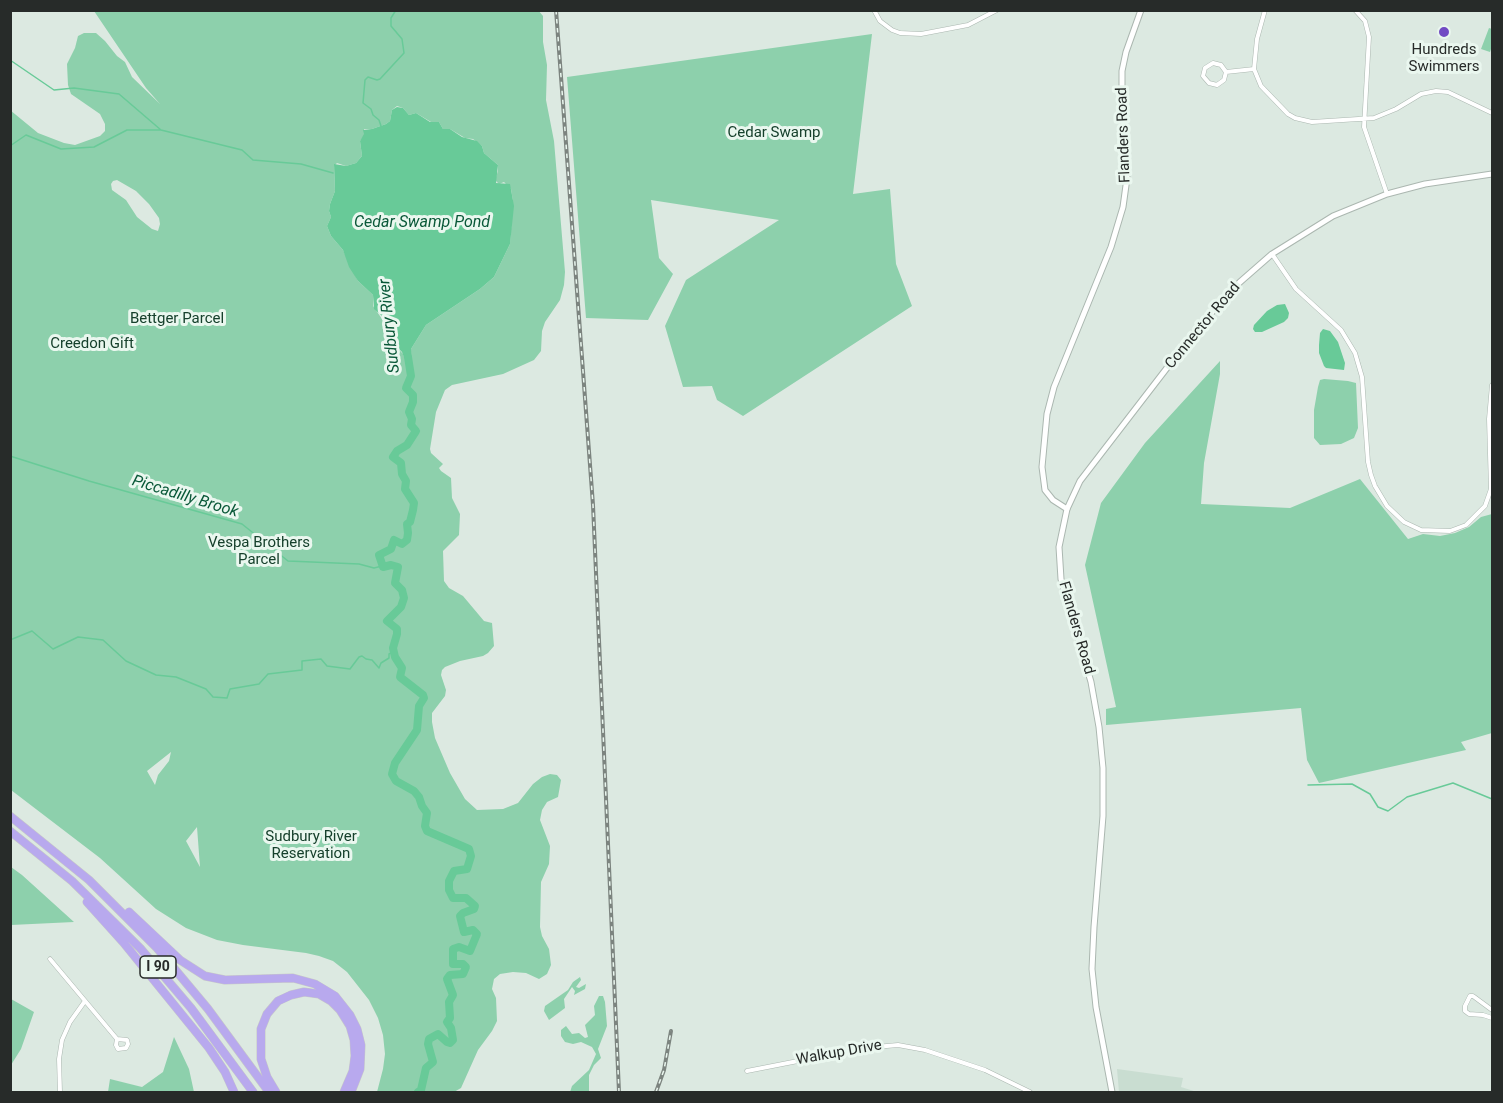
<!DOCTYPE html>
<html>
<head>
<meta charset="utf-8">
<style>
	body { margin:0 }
	#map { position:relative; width:1503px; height:1103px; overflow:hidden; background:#dce9e1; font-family:Roboto,sans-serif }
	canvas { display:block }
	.frame { position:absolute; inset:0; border:12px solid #272b29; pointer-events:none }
</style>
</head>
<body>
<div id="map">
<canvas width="1503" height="1103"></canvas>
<div class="frame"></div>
</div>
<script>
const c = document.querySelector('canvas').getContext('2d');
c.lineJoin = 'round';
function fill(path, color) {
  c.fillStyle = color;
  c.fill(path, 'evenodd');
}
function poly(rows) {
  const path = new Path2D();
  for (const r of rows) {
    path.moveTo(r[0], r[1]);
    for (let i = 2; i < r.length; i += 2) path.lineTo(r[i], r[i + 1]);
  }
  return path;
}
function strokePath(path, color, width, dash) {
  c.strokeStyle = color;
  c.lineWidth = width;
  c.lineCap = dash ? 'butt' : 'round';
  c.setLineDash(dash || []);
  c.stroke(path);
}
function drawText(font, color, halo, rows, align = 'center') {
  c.font = font + ' Roboto,sans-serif';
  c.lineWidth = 6;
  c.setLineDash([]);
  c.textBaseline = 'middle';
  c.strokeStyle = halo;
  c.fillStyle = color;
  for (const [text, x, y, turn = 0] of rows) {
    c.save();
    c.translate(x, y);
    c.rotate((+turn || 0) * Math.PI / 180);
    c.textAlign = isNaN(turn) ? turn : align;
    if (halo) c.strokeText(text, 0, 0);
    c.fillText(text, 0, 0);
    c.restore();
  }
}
fill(poly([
	[1117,1069,1183,1078,1181,1087,1197,1092,1119,1092]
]), '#c9ddd1');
fill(poly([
	[538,10,543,16,543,42,547,65,546,100,554,141,565,272,564,285,560,300,545,322,542,331,541,351,534,360,503,374,452,385,445,390,436,412,430,449,431,453,443,464,439,468,441,471,451,478,452,498,460,514,459,535,443,551,444,581,449,588,463,596,484,621,492,623,494,646,488,653,483,656,460,661,445,667,442,670,441,675,446,690,445,696,432,713,432,722,435,738,450,773,465,799,477,810,503,809,518,803,533,784,542,777,550,774,557,775,561,780,558,797,547,802,542,810,540,820,550,846,549,864,541,882,540,927,542,936,549,949,551,965,547,974,539,979,526,973,513,972,500,974,494,979,492,989,496,998,497,1021,492,1031,478,1050,461,1088,454,1092,377,1092,383,1069,385,1054,383,1035,378,1018,369,1000,347,972,333,961,319,956,306,953,243,945,217,940,186,928,156,909,100,858,11,790,10,110,38,133,64,143,75,145,100,136,105,131,105,124,100,114,71,94,68,85,67,64,75,48,78,36,84,33,96,33,105,41,117,56,125,62,132,77,160,104,146,88,94,11],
	[397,106,403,108,409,115,416,113,431,122,439,122,443,129,450,129,465,138,473,139,482,146,484,153,498,165,498,171,495,180,499,184,504,182,511,189,513,201,510,244,494,277,480,289,426,325,411,349,411,366,407,366,403,354,394,344,391,332,373,306,373,295,358,281,343,250,331,236,327,226,331,217,329,211,330,204,335,191,334,166,337,163,346,166,356,163,362,156,360,141,364,136,364,129,372,129,386,124,390,121,392,110],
	[117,180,136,191,149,204,159,218,160,224,158,231,152,229,137,217,126,200,112,190,111,184,113,181],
	[171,752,169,761,158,775,155,785,147,771],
	[197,827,200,867,186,841],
	[1489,28,1492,29,1492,46,1490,52,1481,49],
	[872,34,853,194,890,189,896,264,912,306,743,416,717,400,712,386,683,387,665,326,686,280,779,220,651,200,659,258,673,274,648,320,586,318,567,77],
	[1220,361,1220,374,1204,463,1201,504,1290,508,1360,479,1408,539,1423,534,1440,536,1455,533,1469,527,1481,517,1492,514,1492,733,1461,742,1466,750,1319,783,1307,760,1301,708,1106,725,1106,709,1116,707,1085,565,1101,503,1145,443],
	[1324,379,1348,381,1356,383,1358,428,1354,438,1341,444,1320,445,1314,438,1314,410,1318,387,1320,380],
	[11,867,22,875,74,922,11,925],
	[580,977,581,980,576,987,579,988,586,984,585,989,574,995,575,991,572,987,564,999,565,1008,549,1020,544,1011,545,1006,568,990,573,982],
	[599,996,603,996,605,1002,607,1026,598,1049,601,1058,594,1065,589,1075,589,1092,570,1092,572,1086,589,1070,596,1054,592,1047,581,1042,573,1044,565,1042,561,1036,561,1030,566,1026,572,1034,579,1033,585,1038,588,1037,585,1025,595,1015,594,1006],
	[11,999,34,1012,21,1049,11,1065],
	[174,1037,189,1069,194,1092,108,1092,110,1079,142,1087,163,1072]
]), '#8dd0ac');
fill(poly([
	[397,107,403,108,409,115,416,113,430,122,439,122,443,129,450,129,462,137,477,141,482,146,484,153,498,165,496,183,510,184,514,206,510,244,494,277,480,289,426,325,411,349,412,364,409,367,407,366,402,352,394,344,391,332,381,315,374,309,373,295,358,281,349,267,343,250,331,236,327,226,331,217,329,211,330,204,335,191,334,164,346,166,356,163,362,156,360,141,364,134,363,130,372,129,386,124,390,121,392,110],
	[1285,304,1289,313,1288,318,1284,322,1262,332,1255,332,1253,329,1254,325,1267,311,1277,305],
	[1323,329,1330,331,1338,342,1345,363,1344,370,1326,368,1324,366,1319,353,1319,345,1320,333]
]), '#68ca98');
strokePath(poly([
	[10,60,54,90,74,88,119,94,161,130],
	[381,126,379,120,373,115,371,109,363,103,365,80,368,77,377,80,380,79,404,53,402,39,391,26,391,18,396,10],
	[10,146,26,135,61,149,94,147,127,130,161,130,242,150,253,160,301,164,333,173],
	[10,456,89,481,242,524,288,561,359,564,374,568,382,566],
	[10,640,32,631,53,649,78,637,103,640,126,661,156,675,176,677,206,689,213,697,227,698,230,689,259,684,268,674,302,670,302,661,321,659,327,666,350,669,359,657,362,656,366,659,372,660,379,668,381,663,389,658,389,654,393,652],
	[1308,785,1352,784,1370,794,1378,807,1388,811,1407,797,1453,783,1492,799]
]), '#68ca98', 1.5);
strokePath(poly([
	[408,357,411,376,406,388,413,395,413,402,409,412,412,419,411,425,416,431,407,445,397,451,393,457,401,463,402,474,406,481,405,489,414,503,413,510,410,522,407,524,408,533,407,540,402,544,394,540,391,549,379,555,383,567,391,565,398,567,395,583,402,590,404,598,401,607,387,621,397,629,397,634,393,648,395,657,402,668,400,677,423,695,424,698,419,706,417,730,395,763,392,774,396,781,414,791,419,797,422,806,427,813,425,826,427,831,469,849,471,856,467,869,454,871,449,881,449,890,453,898,466,898,475,906,474,909,463,913,460,916,464,932,473,930,477,934,470,951,459,947,453,949,453,964,463,964,466,967,463,974,450,975,447,979,453,995,449,1002,450,1018,447,1022,451,1028,453,1040,450,1043,447,1042,438,1034,429,1039,428,1044,433,1062,426,1068,421,1090,418,1092]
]), '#68ca98', 8);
const minor = poly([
	[874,10,880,21,892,30,900,33,921,34,968,25,997,10],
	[1265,10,1257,39,1254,69,1261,86,1288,114,1295,118,1312,122,1374,118,1396,109,1421,94,1436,91,1448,92,1492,113],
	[1355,10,1365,21,1369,37,1364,127,1387,194],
	[1226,72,1224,80,1217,85,1209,83,1203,76,1205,68,1213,63,1221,65,1226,72,1254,69],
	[1272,254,1296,289,1341,330,1355,353,1362,377,1368,462,1371,475,1375,486,1387,506,1404,522,1421,530,1450,531,1466,525,1485,506,1491,489,1489,419,1492,385],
	[50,959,117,1039,127,1040,128,1044,126,1048,118,1049,116,1045,117,1039],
	[1492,1010,1473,996,1470,996,1465,1006,1465,1011,1469,1014,1483,1015,1492,1018],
	[747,1071,864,1048,898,1045,925,1050,985,1070,1030,1092],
	[60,1092,59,1059,62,1040,70,1022,85,1001]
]);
const tertiary = poly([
	[1067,509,1080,481,1200,325,1240,282,1272,254,1333,216,1387,194,1425,184,1492,174]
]);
const secondary = poly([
	[1112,1092,1096,1007,1092,969,1094,927,1103,816,1103,768,1099,727,1091,682,1061,579,1059,547,1067,509,1053,500,1045,490,1042,467,1047,414,1054,387,1111,247,1123,207,1127,178,1122,100,1122,71,1126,52,1141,10]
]);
const motorway = poly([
	[10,816,89,880,157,948,208,1009,269,1092],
	[10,831,72,881,140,948,191,1008,253,1092],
	[87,902,123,942,209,1048,225,1072,234,1092],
	[129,912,180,960,205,976,225,980,293,978,315,984,335,996,350,1015,357,1029,361,1045,360,1069,351,1092],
	[276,1092,267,1077,261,1059,261,1029,267,1014,278,1001,291,995,304,992,319,994,331,1001,340,1010,350,1026,354,1040,355,1056,353,1071,344,1092]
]);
strokePath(minor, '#abb7b0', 5);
strokePath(tertiary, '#abb7b0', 7);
strokePath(secondary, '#abb7b0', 7);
strokePath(motorway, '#c7c8c7', 9);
strokePath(minor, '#fff', 4);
strokePath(tertiary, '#fff', 5);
strokePath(secondary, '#fff', 5);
strokePath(motorway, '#b8a9ee', 8);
const rail = poly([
	[556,10,593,505,619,1092],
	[656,1092,664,1070,671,1031]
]);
strokePath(rail, '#7c847f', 4);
strokePath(rail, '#eaf7ef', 1.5, [4.5]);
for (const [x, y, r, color] of [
	[1444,32,6,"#714ac3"]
]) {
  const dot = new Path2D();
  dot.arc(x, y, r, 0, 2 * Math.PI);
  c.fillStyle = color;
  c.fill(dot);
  strokePath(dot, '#eaf7ef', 2);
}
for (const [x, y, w] of [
	[158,967,36]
]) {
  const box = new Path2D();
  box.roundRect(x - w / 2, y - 11, w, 22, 4.5);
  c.fillStyle = '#eaf7ef';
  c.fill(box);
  strokePath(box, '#272b29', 1.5);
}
drawText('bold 14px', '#272b29', null, [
	["I 90",158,967]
]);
drawText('15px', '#272b29', '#eaf7ef', [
	["Hundreds",1444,50],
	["Swimmers",1444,67]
]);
drawText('15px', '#16402c', '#eaf7ef', [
	["Cedar Swamp",774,133],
	["Bettger Parcel",177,319],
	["Creedon Gift",92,344],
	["Vespa Brothers",259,543],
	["Parcel",259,560],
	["Sudbury River",311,837],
	["Reservation",311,854]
]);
drawText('15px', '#272b29', '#eaf7ef', [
	["Flanders Road",1124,135,-92],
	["Connector Road",1203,326,-50],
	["Flanders Road",1076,628,74],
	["Walkup Drive",839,1053,-10]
]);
drawText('italic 16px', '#095838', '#eaf7ef', [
	["Cedar Swamp Pond",422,223],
	["Sudbury River",390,326,-96],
	["Piccadilly Brook",185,497,17]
]);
</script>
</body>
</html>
